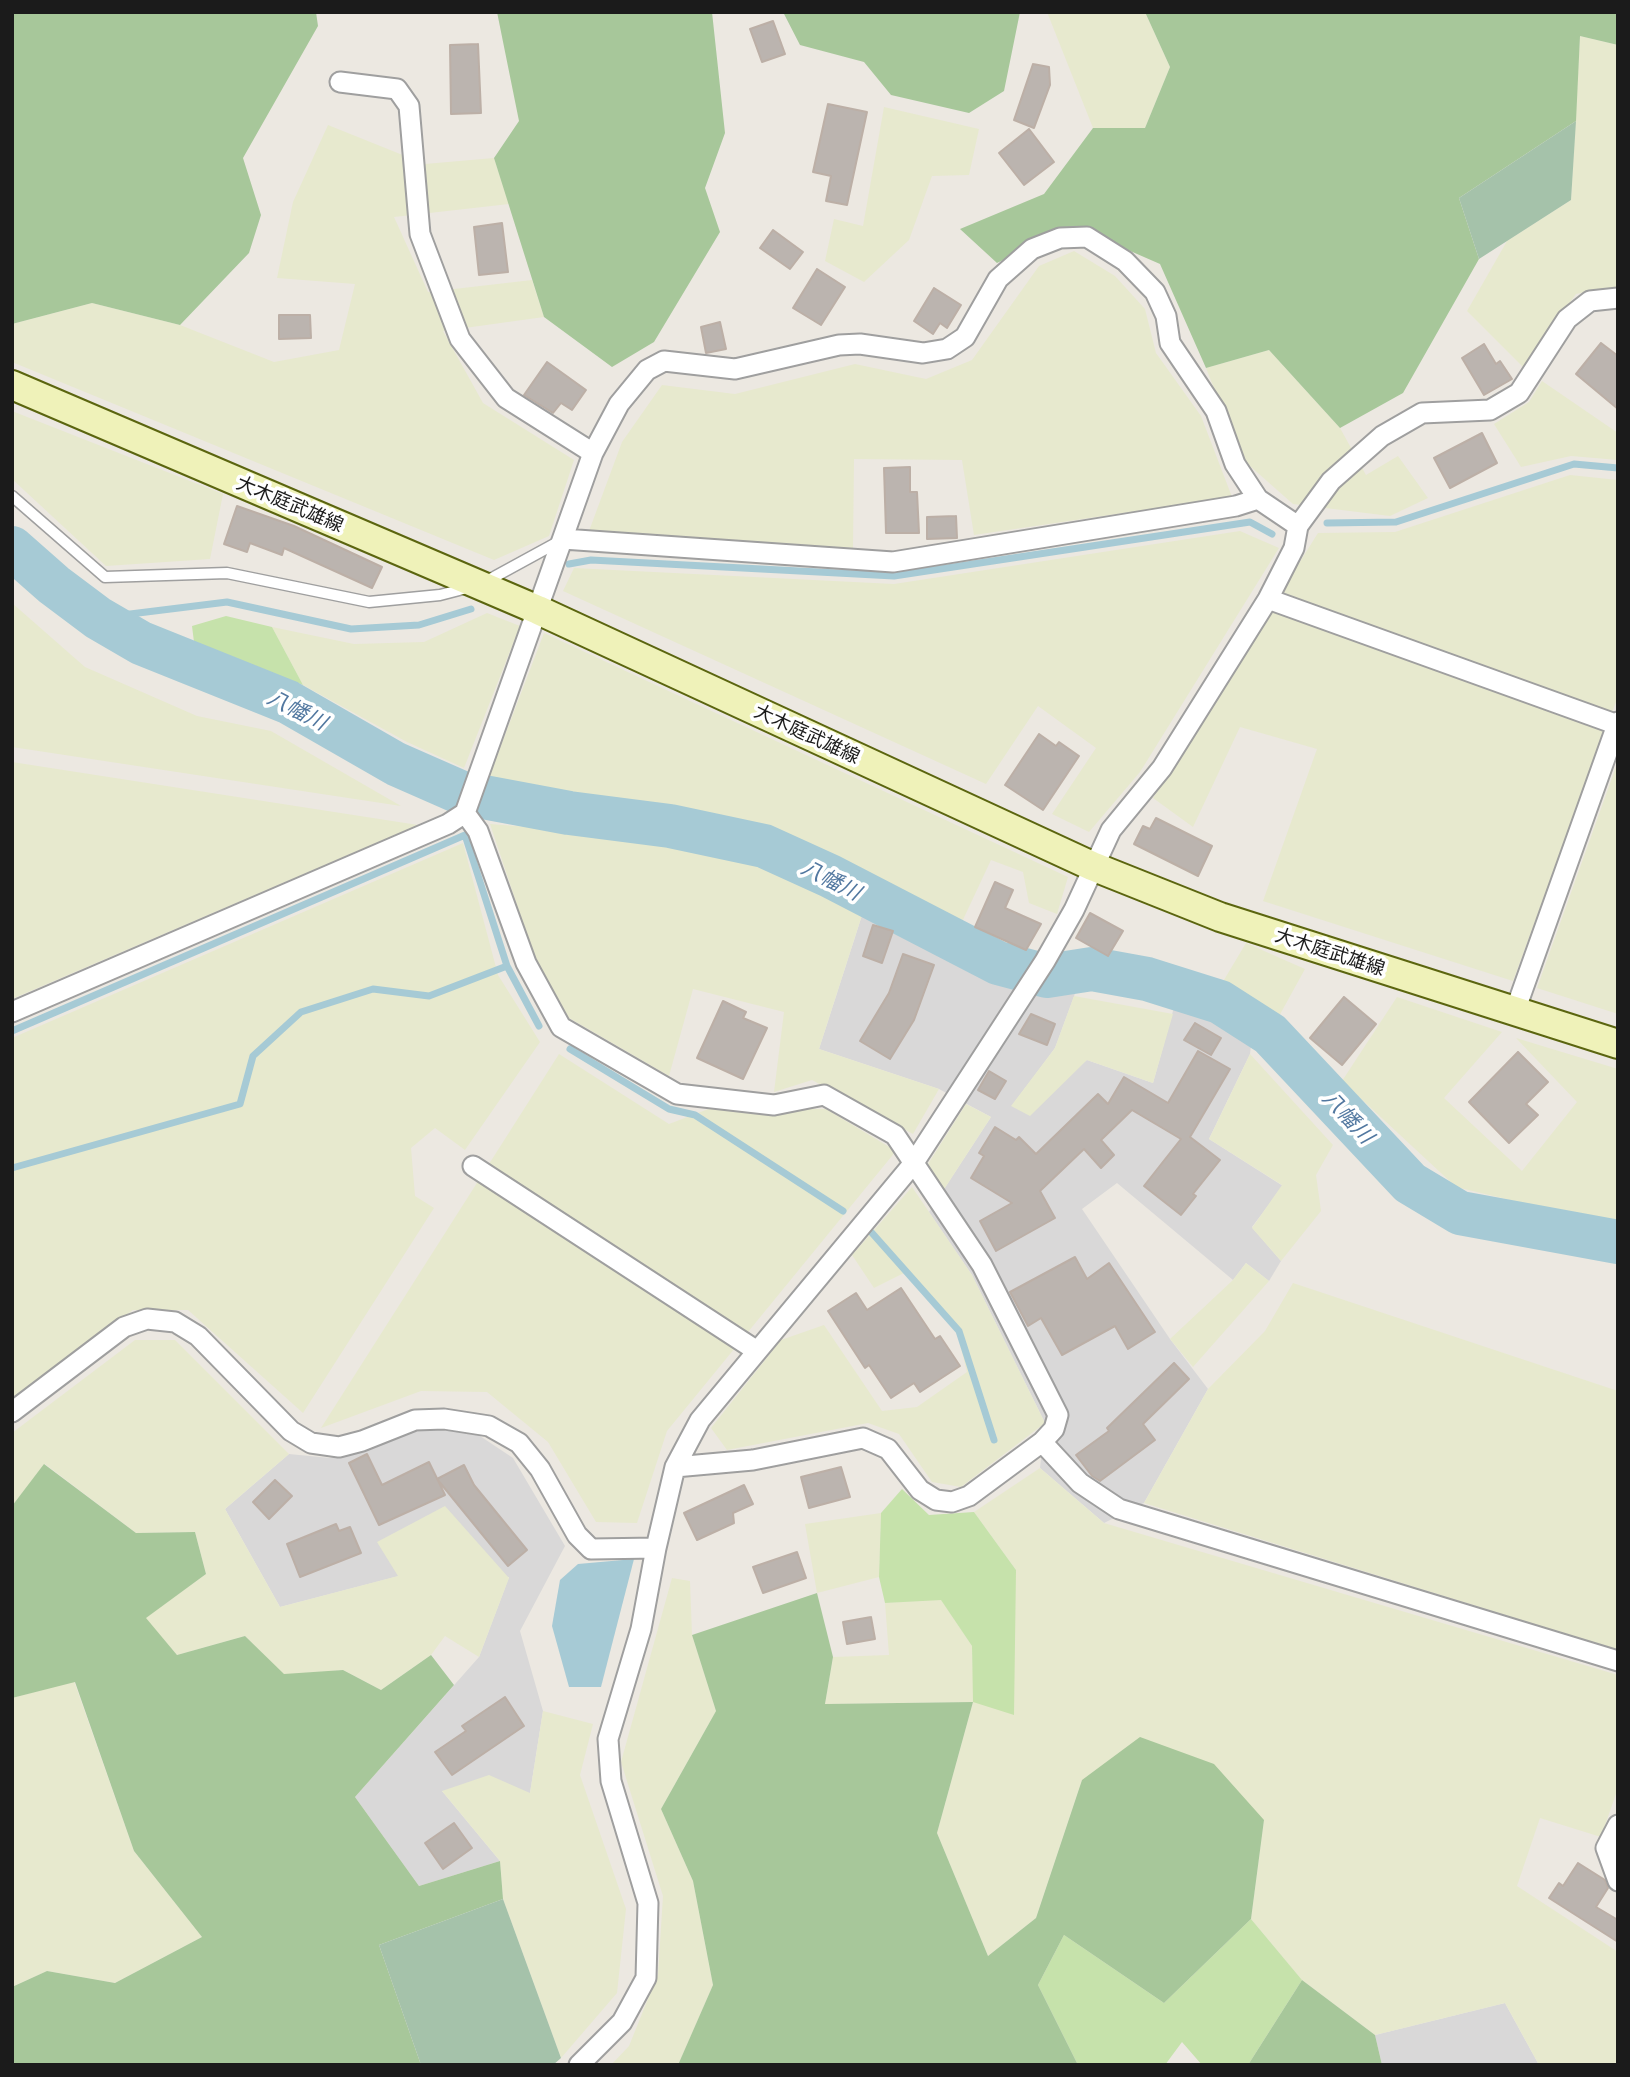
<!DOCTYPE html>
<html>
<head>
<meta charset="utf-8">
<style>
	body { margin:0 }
	#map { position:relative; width:1630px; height:2077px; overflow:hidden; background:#ece8e1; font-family:Ubuntu,sans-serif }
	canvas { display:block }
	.frame { position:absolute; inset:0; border:14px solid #1b1b1b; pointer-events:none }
</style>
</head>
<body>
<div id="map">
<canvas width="1630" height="2077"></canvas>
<div class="frame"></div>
</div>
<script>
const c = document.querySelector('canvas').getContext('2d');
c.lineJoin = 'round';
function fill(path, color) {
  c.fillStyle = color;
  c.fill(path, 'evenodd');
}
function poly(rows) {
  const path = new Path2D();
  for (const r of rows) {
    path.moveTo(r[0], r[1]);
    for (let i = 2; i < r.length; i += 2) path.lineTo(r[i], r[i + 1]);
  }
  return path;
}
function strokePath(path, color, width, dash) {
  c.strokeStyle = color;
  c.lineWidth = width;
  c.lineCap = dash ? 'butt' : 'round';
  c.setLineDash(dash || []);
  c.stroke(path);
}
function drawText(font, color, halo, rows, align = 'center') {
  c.font = font + ' Ubuntu,"Noto Sans JP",sans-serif';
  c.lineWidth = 7;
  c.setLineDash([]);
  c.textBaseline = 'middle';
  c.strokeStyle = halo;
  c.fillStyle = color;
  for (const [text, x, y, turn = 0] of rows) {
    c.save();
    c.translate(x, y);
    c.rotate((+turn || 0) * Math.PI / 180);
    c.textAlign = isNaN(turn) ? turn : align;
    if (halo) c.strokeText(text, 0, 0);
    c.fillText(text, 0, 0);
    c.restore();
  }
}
fill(poly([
	[864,909,1029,980,1080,980,1055,1048,1012,1106,1087,1060,1153,1083,1176,1000,1252,1037,1250,1054,1209,1139,1283,1186,1252,1227,1281,1261,1269,1281,1246,1263,1233,1280,1117,1183,1082,1209,1170,1339,1208,1389,1144,1503,1104,1523,1040,1468,1045,1423,972,1275,929,1212,991,1117,939,1089,819,1049],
	[412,1427,477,1434,513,1458,565,1546,520,1631,543,1711,530,1793,442,1791,500,1861,419,1886,355,1797,479,1657,509,1577,399,1576,280,1607,225,1509,289,1454,330,1458],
	[1505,2003,1539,2065,1382,2065,1375,2035]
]), '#d9d8d8');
fill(poly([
	[1047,12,1145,12,1170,67,1145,128,1093,128],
	[1580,36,1618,45,1618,289,1595,290,1576,294,1523,367,1467,311,1507,241,1571,200],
	[884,107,979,129,969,175,932,176,909,240,864,282,825,261,834,219,863,226],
	[328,125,425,164,494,158,509,204,394,217,428,292,532,280,544,317,443,331,483,403,574,460,549,536,494,560,12,362,12,324,92,303,180,325,274,362,339,350,355,284,277,278,293,202],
	[1074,251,1115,276,1145,309,1156,353,1201,416,1232,497,974,535,962,460,854,459,853,548,589,531,622,442,662,385,735,394,855,364,926,379,972,360,1039,266],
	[1269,350,1340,428,1366,475,1398,456,1428,498,1390,516,1293,504,1242,459,1206,368],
	[1542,381,1618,433,1618,460,1571,456,1521,467,1494,424,1529,402],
	[12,411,223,494,210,559,106,566,12,479],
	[1570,475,1618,480,1618,697,1612,712,1281,592,1318,533,1395,532],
	[1240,531,1279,548,1140,772,1089,832,1052,814,1096,748,1038,706,986,784,563,591,574,568,894,584],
	[12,603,85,667,197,716,271,731,401,806,12,747],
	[1272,608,1605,732,1513,981,1263,901,1317,749,1240,727,1193,827,1153,798],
	[487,613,520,626,464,768,407,742,303,685,272,627,354,644,424,642],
	[544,633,1068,877,1057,914,1029,903,1023,872,991,860,961,924,764,831,489,777],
	[1618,761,1618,1014,1537,988],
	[12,762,418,825,12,999],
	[490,824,672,838,759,857,864,909,819,1049,939,1089,913,1134,812,1080,774,1092,784,1012,693,989,669,1076,569,1018,535,959],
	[463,843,498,975,540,1042,465,1150,435,1128,411,1148,415,1196,434,1208,303,1413,188,1310,133,1310,12,1399,12,1038],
	[1246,943,1305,969,1278,1018,1218,990],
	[1074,996,1173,1014,1153,1083,1087,1060,1030,1116,1011,1106,1055,1048],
	[1397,997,1502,1032,1444,1098,1522,1171,1577,1102,1516,1038,1618,1069,1618,1226,1456,1187,1342,1081],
	[559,1054,669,1124,711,1108,826,1109,896,1151,667,1431,637,1523,596,1522,548,1442,487,1392,421,1391,321,1428],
	[1250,1054,1333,1145,1316,1175,1321,1211,1281,1261,1252,1228,1282,1185,1209,1139],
	[966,1104,991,1117,943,1191,928,1164],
	[912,1187,972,1275,1045,1423,961,1487,932,1482,899,1434,868,1423,727,1450,711,1428,781,1340,824,1325,882,1411,917,1407,967,1372,957,1333,904,1273,874,1288,852,1255],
	[1246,1263,1269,1281,1193,1367,1170,1339,1233,1280],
	[1293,1283,1618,1391,1618,1650,1144,1503,1208,1389,1265,1331],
	[135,1340,175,1340,289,1454,225,1509,280,1607,398,1576,377,1542,445,1506,509,1578,479,1657,445,1636,431,1655,381,1690,343,1670,284,1675,245,1636,177,1655,145,1618,206,1574,195,1532,136,1533,45,1464,12,1506,12,1433],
	[1040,1468,1104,1523,1618,1675,1618,1788,1601,1837,1540,1818,1517,1886,1618,1952,1618,2065,1539,2065,1505,2003,1375,2035,1302,1980,1251,1919,1264,1820,1082,1780,1036,1918,988,1956,937,1833,973,1702,825,1704,833,1657,889,1655,885,1603,941,1599,972,1646,974,1702,1016,1570,974,1512],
	[881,1513,879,1577,817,1593,805,1524],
	[672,1578,690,1581,692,1635,716,1711,661,1809,693,1881,713,1985,678,2065,611,2065,629,2046,658,1974,663,1896,621,1762],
	[74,1681,134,1851,202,1937,115,1983,47,1971,12,1987,12,1698],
	[543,1711,593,1724,580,1775,626,1909,617,1993,561,2058,503,1899,500,1861,442,1791,489,1775,530,1793]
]), '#e7e9ce');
fill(poly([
	[226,616,272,627,303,685,194,642,192,626],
	[902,1489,929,1515,974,1512,1016,1570,1014,1715,973,1702,972,1646,941,1600,885,1603,879,1577,881,1513],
	[1251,1919,1302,1980,1248,2065,1202,2065,1182,2042,1165,2065,1078,2065,1038,1985,1064,1935,1164,2003]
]), '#c6e2ab');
fill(poly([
	[12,12,316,12,318,26,243,158,261,215,249,253,180,325,92,303,12,324],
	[497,12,712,12,725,133,705,188,720,232,654,342,612,367,544,317,494,158,519,121],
	[783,12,1020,12,1004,91,969,113,891,95,864,62,800,45],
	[1145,12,1618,12,1618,45,1580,36,1576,121,1459,198,1479,259,1403,393,1340,428,1269,350,1206,368,1160,264,1073,226,997,263,960,229,1044,194,1093,128,1145,128,1170,67],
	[44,1464,136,1533,195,1532,206,1574,146,1618,177,1655,245,1636,284,1674,343,1670,381,1690,431,1655,454,1685,355,1797,419,1886,500,1861,503,1899,379,1945,421,2065,12,2065,12,1987,47,1971,115,1983,202,1937,134,1851,75,1682,12,1698,12,1506],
	[817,1593,833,1657,825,1704,973,1702,937,1833,988,1956,1036,1918,1082,1780,1140,1737,1214,1764,1264,1820,1251,1919,1164,2003,1064,1935,1038,1985,1078,2065,678,2065,713,1985,693,1881,661,1809,716,1711,692,1635],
	[1302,1980,1375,2035,1382,2065,1248,2065]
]), '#a7c79a');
fill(poly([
	[1576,121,1571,200,1479,259,1459,198],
	[503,1899,561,2058,553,2065,421,2065,379,1945]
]), '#a5c2aa');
fill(poly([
	[634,1559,601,1687,569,1687,552,1626,560,1580,578,1564]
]), '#a6cad5');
strokePath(poly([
	[1327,523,1396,522,1574,464,1618,468],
	[569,564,591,560,894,576,1250,522,1272,534],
	[98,618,227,602,351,629,419,625,471,609],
	[12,1031,465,835,507,966,539,1026],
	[570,1049,669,1109,695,1115,843,1211],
	[12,1168,240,1104,253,1056,301,1012,373,989,429,996,507,966],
	[872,1233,959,1331,994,1440]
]), '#a6cad5', 7);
strokePath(poly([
	[12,548,54,585,98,618,141,643,288,702,396,764,462,793,569,813,670,826,764,846,830,876,998,963,1047,976,1092,969,1147,979,1220,1002,1270,1034,1410,1183,1460,1213,1618,1242]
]), '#a6cad5', 44);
const building = poly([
	[773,21,785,54,762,62,750,29,773,21],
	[478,44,481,113,451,114,450,45,478,44],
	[1033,64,1049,67,1050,85,1034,128,1014,120,1033,64],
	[828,104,867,112,847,205,826,201,831,176,813,172,828,104],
	[1029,129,1054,162,1024,185,999,153,1029,129],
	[502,223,508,272,479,275,474,227,502,223],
	[773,230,803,252,790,269,760,248,773,230],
	[817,269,845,287,821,325,793,308,817,269],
	[934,288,961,305,947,328,940,323,933,334,914,321,934,288],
	[279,315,310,315,311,338,279,339,279,315],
	[720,322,726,349,706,353,701,327,720,322],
	[1601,343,1618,356,1618,409,1576,374,1601,343],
	[1484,344,1496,364,1500,361,1512,379,1484,395,1462,358,1484,344],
	[547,362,586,390,572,410,561,403,553,413,524,395,547,362],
	[1482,433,1497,463,1450,488,1434,458,1482,433],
	[910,467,910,492,917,492,919,533,886,533,884,468,910,467],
	[237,506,294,526,382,567,372,588,284,548,282,555,250,543,247,552,224,544,237,506],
	[956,516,957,538,927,539,927,517,956,516],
	[1039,734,1056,746,1059,742,1079,756,1043,810,1005,785,1039,734],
	[1156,818,1212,846,1198,876,1134,844,1143,826,1150,829,1156,818],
	[995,882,1013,890,1005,908,1041,924,1026,950,975,927,995,882],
	[1090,913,1123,931,1108,956,1076,938,1090,913],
	[873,925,893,931,882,963,863,956,873,925],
	[903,954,934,965,914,1020,890,1059,860,1041,889,993,903,954],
	[1344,997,1376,1024,1342,1065,1310,1038,1344,997],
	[723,1001,746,1012,743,1018,767,1028,743,1079,697,1058,723,1001],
	[1031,1014,1055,1024,1047,1045,1019,1034,1031,1014],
	[1195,1023,1221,1038,1211,1055,1184,1040,1195,1023],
	[1198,1051,1230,1069,1190,1137,1220,1160,1193,1194,1196,1196,1181,1215,1144,1186,1181,1139,1132,1110,1101,1140,1114,1155,1101,1168,1084,1149,1040,1191,1055,1218,996,1251,980,1221,1012,1203,971,1178,984,1156,979,1153,995,1127,1016,1140,1019,1137,1036,1154,1098,1094,1108,1104,1124,1077,1168,1103,1198,1051],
	[1518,1052,1548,1082,1526,1104,1538,1115,1509,1143,1469,1102,1518,1052],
	[989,1071,1006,1081,995,1099,978,1090,989,1071],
	[1075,1257,1087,1279,1109,1263,1155,1332,1128,1349,1115,1326,1062,1355,1041,1318,1028,1326,1010,1292,1075,1257],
	[901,1288,935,1339,940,1336,960,1366,920,1392,914,1383,891,1398,869,1365,865,1368,828,1311,856,1293,867,1310,901,1288],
	[1174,1363,1189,1379,1143,1424,1155,1440,1100,1481,1092,1476,1076,1455,1109,1431,1107,1428,1174,1363],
	[367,1454,382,1485,429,1462,445,1495,379,1525,349,1463,367,1454],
	[464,1465,474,1485,527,1550,508,1566,437,1479,464,1465],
	[841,1467,850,1497,809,1508,801,1477,841,1467],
	[275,1480,292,1496,269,1519,253,1502,275,1480],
	[744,1485,753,1504,733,1513,734,1523,697,1540,684,1513,744,1485],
	[336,1524,339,1531,350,1527,361,1553,300,1577,287,1544,336,1524],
	[797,1552,806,1578,763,1593,753,1567,797,1552],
	[871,1617,875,1639,847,1644,843,1622,871,1617],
	[505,1697,524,1726,452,1775,435,1752,466,1731,462,1726,505,1697],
	[454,1823,472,1848,443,1869,425,1843,454,1823],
	[1578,1863,1605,1880,1608,1888,1596,1907,1618,1920,1618,1942,1549,1898,1559,1883,1563,1886,1578,1863]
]);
fill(building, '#bbb4af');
strokePath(building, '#bcafa6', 2);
const service = poly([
	[12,496,105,577,227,573,369,602,440,595,467,588],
	[485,582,560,541]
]);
const minor = poly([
	[340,82,397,89,409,106,420,234,460,339,506,398,593,453],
	[563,539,893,562,1236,506,1258,499],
	[1268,599,1618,725],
	[465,813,478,831,526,963,561,1027,677,1094,774,1105,824,1095,895,1135,982,1265,1058,1415,1054,1429,1042,1442,969,1496,952,1502,936,1500,920,1490,888,1449,863,1438,753,1460,675,1467],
	[1515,1011,1618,722],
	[12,1012,448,824,465,813,593,453,619,404,647,370,664,361,735,369,839,345,860,344,923,353,947,349,965,337,998,279,1032,249,1060,238,1087,237,1125,261,1155,292,1166,316,1170,343,1216,411,1235,464,1258,499,1298,526],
	[473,1166,757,1351],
	[12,1412,124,1327,147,1319,175,1322,198,1336,291,1431,311,1443,339,1447,362,1441,415,1420,444,1419,489,1426,519,1443,540,1469,577,1535,591,1549,656,1548],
	[1042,1442,1080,1483,1119,1509,1618,1661],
	[1618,1825,1606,1848,1618,1881],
	[579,2065,622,2022,646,1978,648,1903,611,1781,608,1739,641,1629,656,1548,675,1467,700,1420,913,1164,1045,961,1074,910,1111,830,1162,768,1268,599,1294,548,1298,526,1331,481,1382,436,1422,413,1490,410,1519,393,1567,319,1590,301,1618,298]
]);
const secondary = poly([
	[12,385,538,610,1092,866,1220,917,1618,1044]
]);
strokePath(service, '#9f9f9f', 13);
strokePath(minor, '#9f9f9f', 23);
strokePath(secondary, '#5b650f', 32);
strokePath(service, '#fff', 10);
strokePath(minor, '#fff', 19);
strokePath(secondary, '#eff2b9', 28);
drawText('19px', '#1b1b1b', '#fff', [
	["大木庭武雄線",290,504,23],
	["大木庭武雄線",807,734,25],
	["大木庭武雄線",1330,952,18]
]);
drawText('italic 21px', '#5278a0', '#fff', [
	["八幡川",297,710,27],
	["八幡川",831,880,27],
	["八幡川",1348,1117,47]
]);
</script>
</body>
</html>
